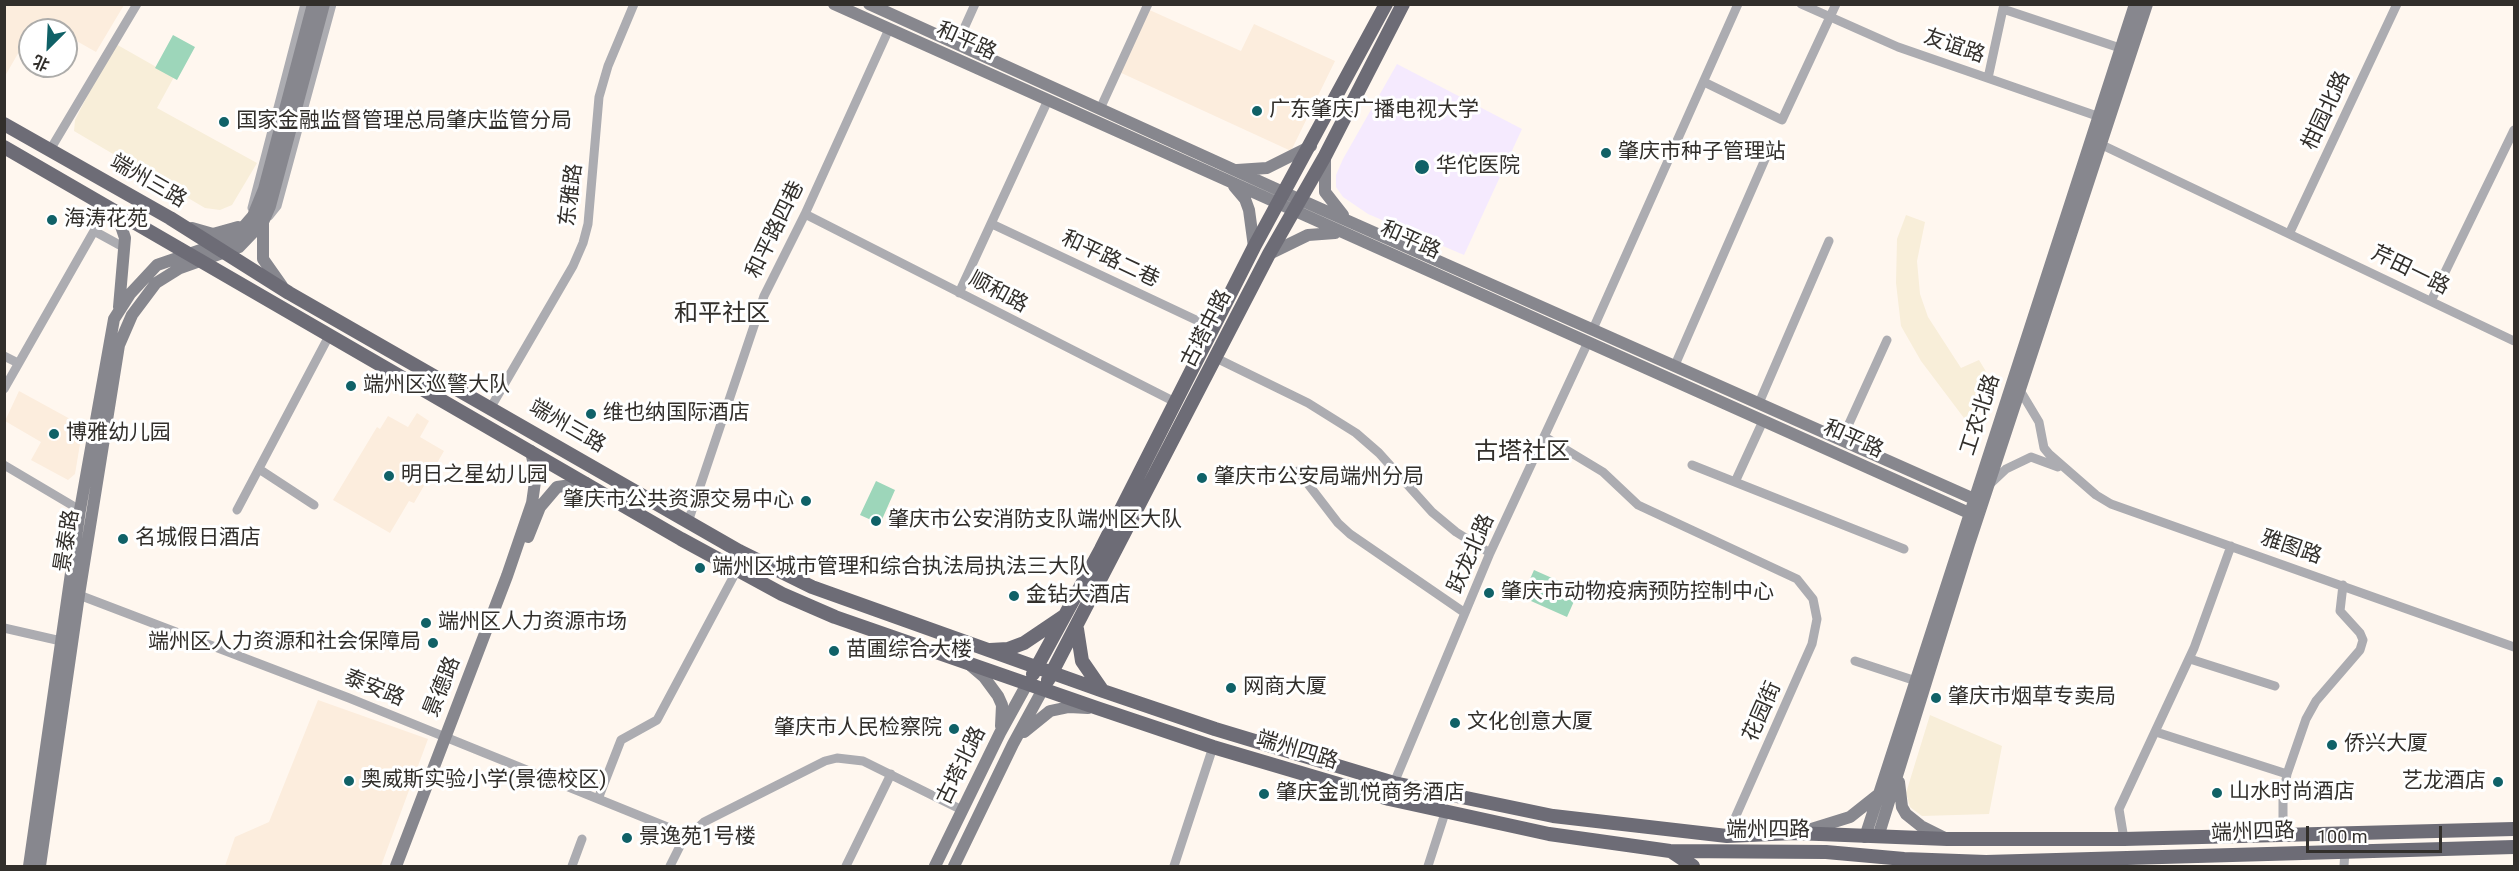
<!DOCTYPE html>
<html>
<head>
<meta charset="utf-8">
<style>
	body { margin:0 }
	#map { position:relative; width:2519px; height:871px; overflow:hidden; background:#fff7ef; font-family:Roboto,"Noto Sans SC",sans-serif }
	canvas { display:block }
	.frame { position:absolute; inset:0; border:6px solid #322f2b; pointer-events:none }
	.north { position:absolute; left:18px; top:18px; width:60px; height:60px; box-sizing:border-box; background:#fff; border:2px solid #adacaa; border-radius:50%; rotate:204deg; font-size:16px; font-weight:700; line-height:24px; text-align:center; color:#322f2b }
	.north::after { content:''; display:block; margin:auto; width:21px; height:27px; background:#106167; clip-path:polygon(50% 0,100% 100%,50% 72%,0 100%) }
	.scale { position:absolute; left:2306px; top:826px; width:136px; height:27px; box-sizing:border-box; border:3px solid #322f2b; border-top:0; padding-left:8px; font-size:18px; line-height:21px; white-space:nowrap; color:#322f2b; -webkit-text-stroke:4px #fff; paint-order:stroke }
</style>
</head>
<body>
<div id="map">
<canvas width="2519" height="871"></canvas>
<div class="frame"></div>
<div class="north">北</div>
<div class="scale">100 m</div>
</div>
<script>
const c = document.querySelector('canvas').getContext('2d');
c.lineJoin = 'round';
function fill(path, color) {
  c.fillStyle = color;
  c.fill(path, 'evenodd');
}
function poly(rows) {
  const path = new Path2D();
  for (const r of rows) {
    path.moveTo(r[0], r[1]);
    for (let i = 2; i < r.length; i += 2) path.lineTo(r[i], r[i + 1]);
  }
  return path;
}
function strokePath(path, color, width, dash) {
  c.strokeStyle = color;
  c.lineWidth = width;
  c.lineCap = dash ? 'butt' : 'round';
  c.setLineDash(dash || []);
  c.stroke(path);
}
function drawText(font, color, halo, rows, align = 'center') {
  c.font = font + ' Roboto,"Noto Sans SC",sans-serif';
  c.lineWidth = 6;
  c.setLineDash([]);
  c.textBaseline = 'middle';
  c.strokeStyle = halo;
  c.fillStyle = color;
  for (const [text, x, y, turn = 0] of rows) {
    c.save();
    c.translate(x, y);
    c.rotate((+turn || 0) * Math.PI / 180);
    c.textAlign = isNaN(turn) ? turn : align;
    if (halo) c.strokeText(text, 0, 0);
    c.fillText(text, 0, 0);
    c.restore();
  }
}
fill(poly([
	[114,43,174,77,157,108,257,163,232,205,220,210,205,208,74,131,75,120],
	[1906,215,1925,222,1917,261,1920,294,1928,317,1961,368,1979,360,1993,383,1967,422,1921,361,1901,326,1896,283,1897,239],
	[1930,715,2002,746,1989,814,1922,816,1910,807,1906,793]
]), '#f8eed9');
fill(poly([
	[5,4,124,4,124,5,96,52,66,35,66,30,58,30,38,19,5,76],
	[1145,8,1241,51,1254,24,1335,61,1291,151,1117,71],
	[19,391,83,426,75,474,68,480,31,460,41,442,5,421],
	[417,413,429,421,420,437,444,451,414,503,409,501,390,533,333,500,377,427,380,429,388,416,408,427],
	[318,700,428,739,381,866,225,866,235,837,269,822]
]), '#fceddd');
fill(poly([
	[1397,64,1522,129,1464,255,1368,214,1343,197,1336,187,1336,175,1343,159]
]), '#f5eafe');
fill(poly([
	[173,35,195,47,177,80,155,68],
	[876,481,895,490,880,524,860,515],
	[1534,570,1579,590,1567,617,1522,597]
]), '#9dd6ba');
strokePath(poly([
	[1801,4,1898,47,2097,116],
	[2003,9,2120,48],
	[957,44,975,4],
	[1988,78,2004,4],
	[1704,82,1782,120,1836,4],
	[1100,109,1148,4],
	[2100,144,2514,341],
	[50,150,137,4],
	[252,208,305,4],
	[805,214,1175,402],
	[269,216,277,206,332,4],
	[992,224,1213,328],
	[2290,232,2397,4],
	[959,293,1048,100],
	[2431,301,2514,130],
	[1593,329,1738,4],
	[4,356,18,363],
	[1216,358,1308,403,1356,433,1379,453,1432,512,1456,532,1490,553],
	[1675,365,1766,157],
	[4,389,94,231,125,248],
	[2021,392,2039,422,2044,448,2049,454,2096,495,2111,504,2514,647],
	[1759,403,1829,241],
	[491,407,573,266,583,243,588,224,599,97,608,66,634,4],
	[1545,437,1603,472,1638,505,1797,579,1813,599,1817,619,1812,644,1727,836],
	[1842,439,1887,340],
	[4,465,80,510],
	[1692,465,1904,549],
	[259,469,314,505],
	[1298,471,1338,523,1350,534,1465,613],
	[1735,482,1763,421],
	[1990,484,2006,469,2031,457,2058,467],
	[237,510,330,334],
	[688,522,764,296,805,214,889,29],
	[79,595,349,698,687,835],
	[4,628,61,641],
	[2190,659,2275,686],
	[1855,661,1916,681],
	[2156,732,2287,774],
	[1394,783,1490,553,1588,342],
	[598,799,621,740,657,720,737,570],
	[2283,835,2283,797,2287,774,2306,719,2316,701,2360,650,2363,640,2360,633,2340,611,2343,585],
	[2124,839,2119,809,2194,648,2231,546],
	[572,866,582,839],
	[670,866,682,842,704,822,825,761,837,758,863,761,962,810],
	[846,866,891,774],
	[1174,866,1213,747],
	[1428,866,1445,813],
	[2344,866,2345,851]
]), '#acacb1', 9);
strokePath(poly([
	[834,4,1969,513],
	[869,4,1285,193,1974,499],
	[1325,158,1325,192,1343,215],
	[1237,170,1267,168,1311,146],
	[1234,186,1245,199,1249,210,1254,247],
	[108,209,121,226,125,238,119,307],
	[263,223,263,259,282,286],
	[192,228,213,234,238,227],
	[1269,254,1308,235,1335,233],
	[528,537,540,507,557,487,586,483],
	[970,665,984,677,998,696,1002,705,1001,726],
	[1024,732,1050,711,1069,707,1088,708],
	[1899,782,1902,807,1906,814,1921,826,1945,838],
	[1805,831,1850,817,1879,794],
	[1865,837,2135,4],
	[1878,837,1969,544,2147,4],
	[29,866,80,510,114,319,130,294,157,265,227,241,240,231,253,216,264,189,313,4],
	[40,866,79,595,119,345,132,315,156,283,180,268,239,247,263,222,270,206,324,4],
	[396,866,507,576,532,503,536,475,531,451],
	[935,866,1000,733,1027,684],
	[954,866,1013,744,1043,689]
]), '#87878e', 12);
strokePath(poly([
	[4,124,170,218,289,293,739,551,812,587,1103,691,1215,729,1394,783,1553,816,1727,836,1794,833,1947,839,2124,839,2514,829],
	[4,147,681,539,782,594,835,617,1097,708,1213,747,1389,799,1549,834,1670,851,1826,852,1904,859,1986,862,2514,847],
	[1077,629,1082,661,1102,690],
	[990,650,1008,649,1024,643,1064,616],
	[1033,674,1101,549,1254,247,1386,4],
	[1048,680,1269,254,1325,156,1403,4],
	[1672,852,1693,866]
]), '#6d6c76', 14);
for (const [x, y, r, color] of [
	[1257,111,6,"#106167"],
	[224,122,6,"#106167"],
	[1606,153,6,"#106167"],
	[1422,167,8,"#106167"],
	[52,220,6,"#106167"],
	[351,386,6,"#106167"],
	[591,414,6,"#106167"],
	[54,434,6,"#106167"],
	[389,476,6,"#106167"],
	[1202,478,6,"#106167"],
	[806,501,6,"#106167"],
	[876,521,6,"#106167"],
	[123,539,6,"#106167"],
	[700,568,6,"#106167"],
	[1489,593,6,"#106167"],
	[1014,596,6,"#106167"],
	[426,623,6,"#106167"],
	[433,643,6,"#106167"],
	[834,651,6,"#106167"],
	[1231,688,6,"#106167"],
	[1936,698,6,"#106167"],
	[1455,723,6,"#106167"],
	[954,729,6,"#106167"],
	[2332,745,6,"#106167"],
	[349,781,6,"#106167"],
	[2498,782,6,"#106167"],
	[2217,793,6,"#106167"],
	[1264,794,6,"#106167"],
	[627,838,6,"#106167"]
]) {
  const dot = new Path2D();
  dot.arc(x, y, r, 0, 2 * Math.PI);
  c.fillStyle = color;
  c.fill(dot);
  strokePath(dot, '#fff', 2);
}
drawText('21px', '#322f2b', '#fff', [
	["和平路",966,42,24],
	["友谊路",1954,47,19],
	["柑园北路",2327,111,-65],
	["端州三路",148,182,30],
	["东雅路",572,195,-83],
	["和平路四巷",776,230,-64],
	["和平路",1410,241,24],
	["和平路二巷",1110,260,25],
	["芹田一路",2410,271,26],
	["顺和路",998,293,28],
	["古塔中路",1207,329,-63],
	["工农北路",1981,415,-72],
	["端州三路",567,427,30],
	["和平路",1853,440,24],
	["景泰路",68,541,-81],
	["雅图路",2291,548,19],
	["跃龙北路",1472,554,-66],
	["景德路",443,687,-68],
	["泰安路",374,689,22],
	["花园街",1763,712,-66],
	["端州四路",1297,751,17],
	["古塔北路",962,766,-64],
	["端州四路",1768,831],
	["端州四路",2253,833,-2]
]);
drawText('21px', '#322f2b', '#fff', [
	["广东肇庆广播电视大学",1269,111],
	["国家金融监督管理总局肇庆监管分局",236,122],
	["肇庆市种子管理站",1618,153],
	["华佗医院",1436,167],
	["海涛花苑",64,220],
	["端州区巡警大队",363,386],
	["维也纳国际酒店",603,414],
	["博雅幼儿园",66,434],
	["明日之星幼儿园",401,476],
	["肇庆市公安局端州分局",1214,478],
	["肇庆市公共资源交易中心",794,501,"right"],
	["肇庆市公安消防支队端州区大队",888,521],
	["名城假日酒店",135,539],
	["端州区城市管理和综合执法局执法三大队",712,568],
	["肇庆市动物疫病预防控制中心",1501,593],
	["金钻大酒店",1026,596],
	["端州区人力资源市场",438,623],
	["端州区人力资源和社会保障局",421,643,"right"],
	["苗圃综合大楼",846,651],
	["网商大厦",1243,688],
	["肇庆市烟草专卖局",1948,698],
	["文化创意大厦",1467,723],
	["肇庆市人民检察院",942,729,"right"],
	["侨兴大厦",2344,745],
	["奥威斯实验小学(景德校区)",361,781],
	["艺龙酒店",2486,782,"right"],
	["山水时尚酒店",2229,793],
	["肇庆金凯悦商务酒店",1276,794],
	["景逸苑1号楼",639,838]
], 'left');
drawText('24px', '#322f2b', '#fff', [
	["和平社区",722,315],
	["古塔社区",1522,453]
]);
</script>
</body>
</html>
